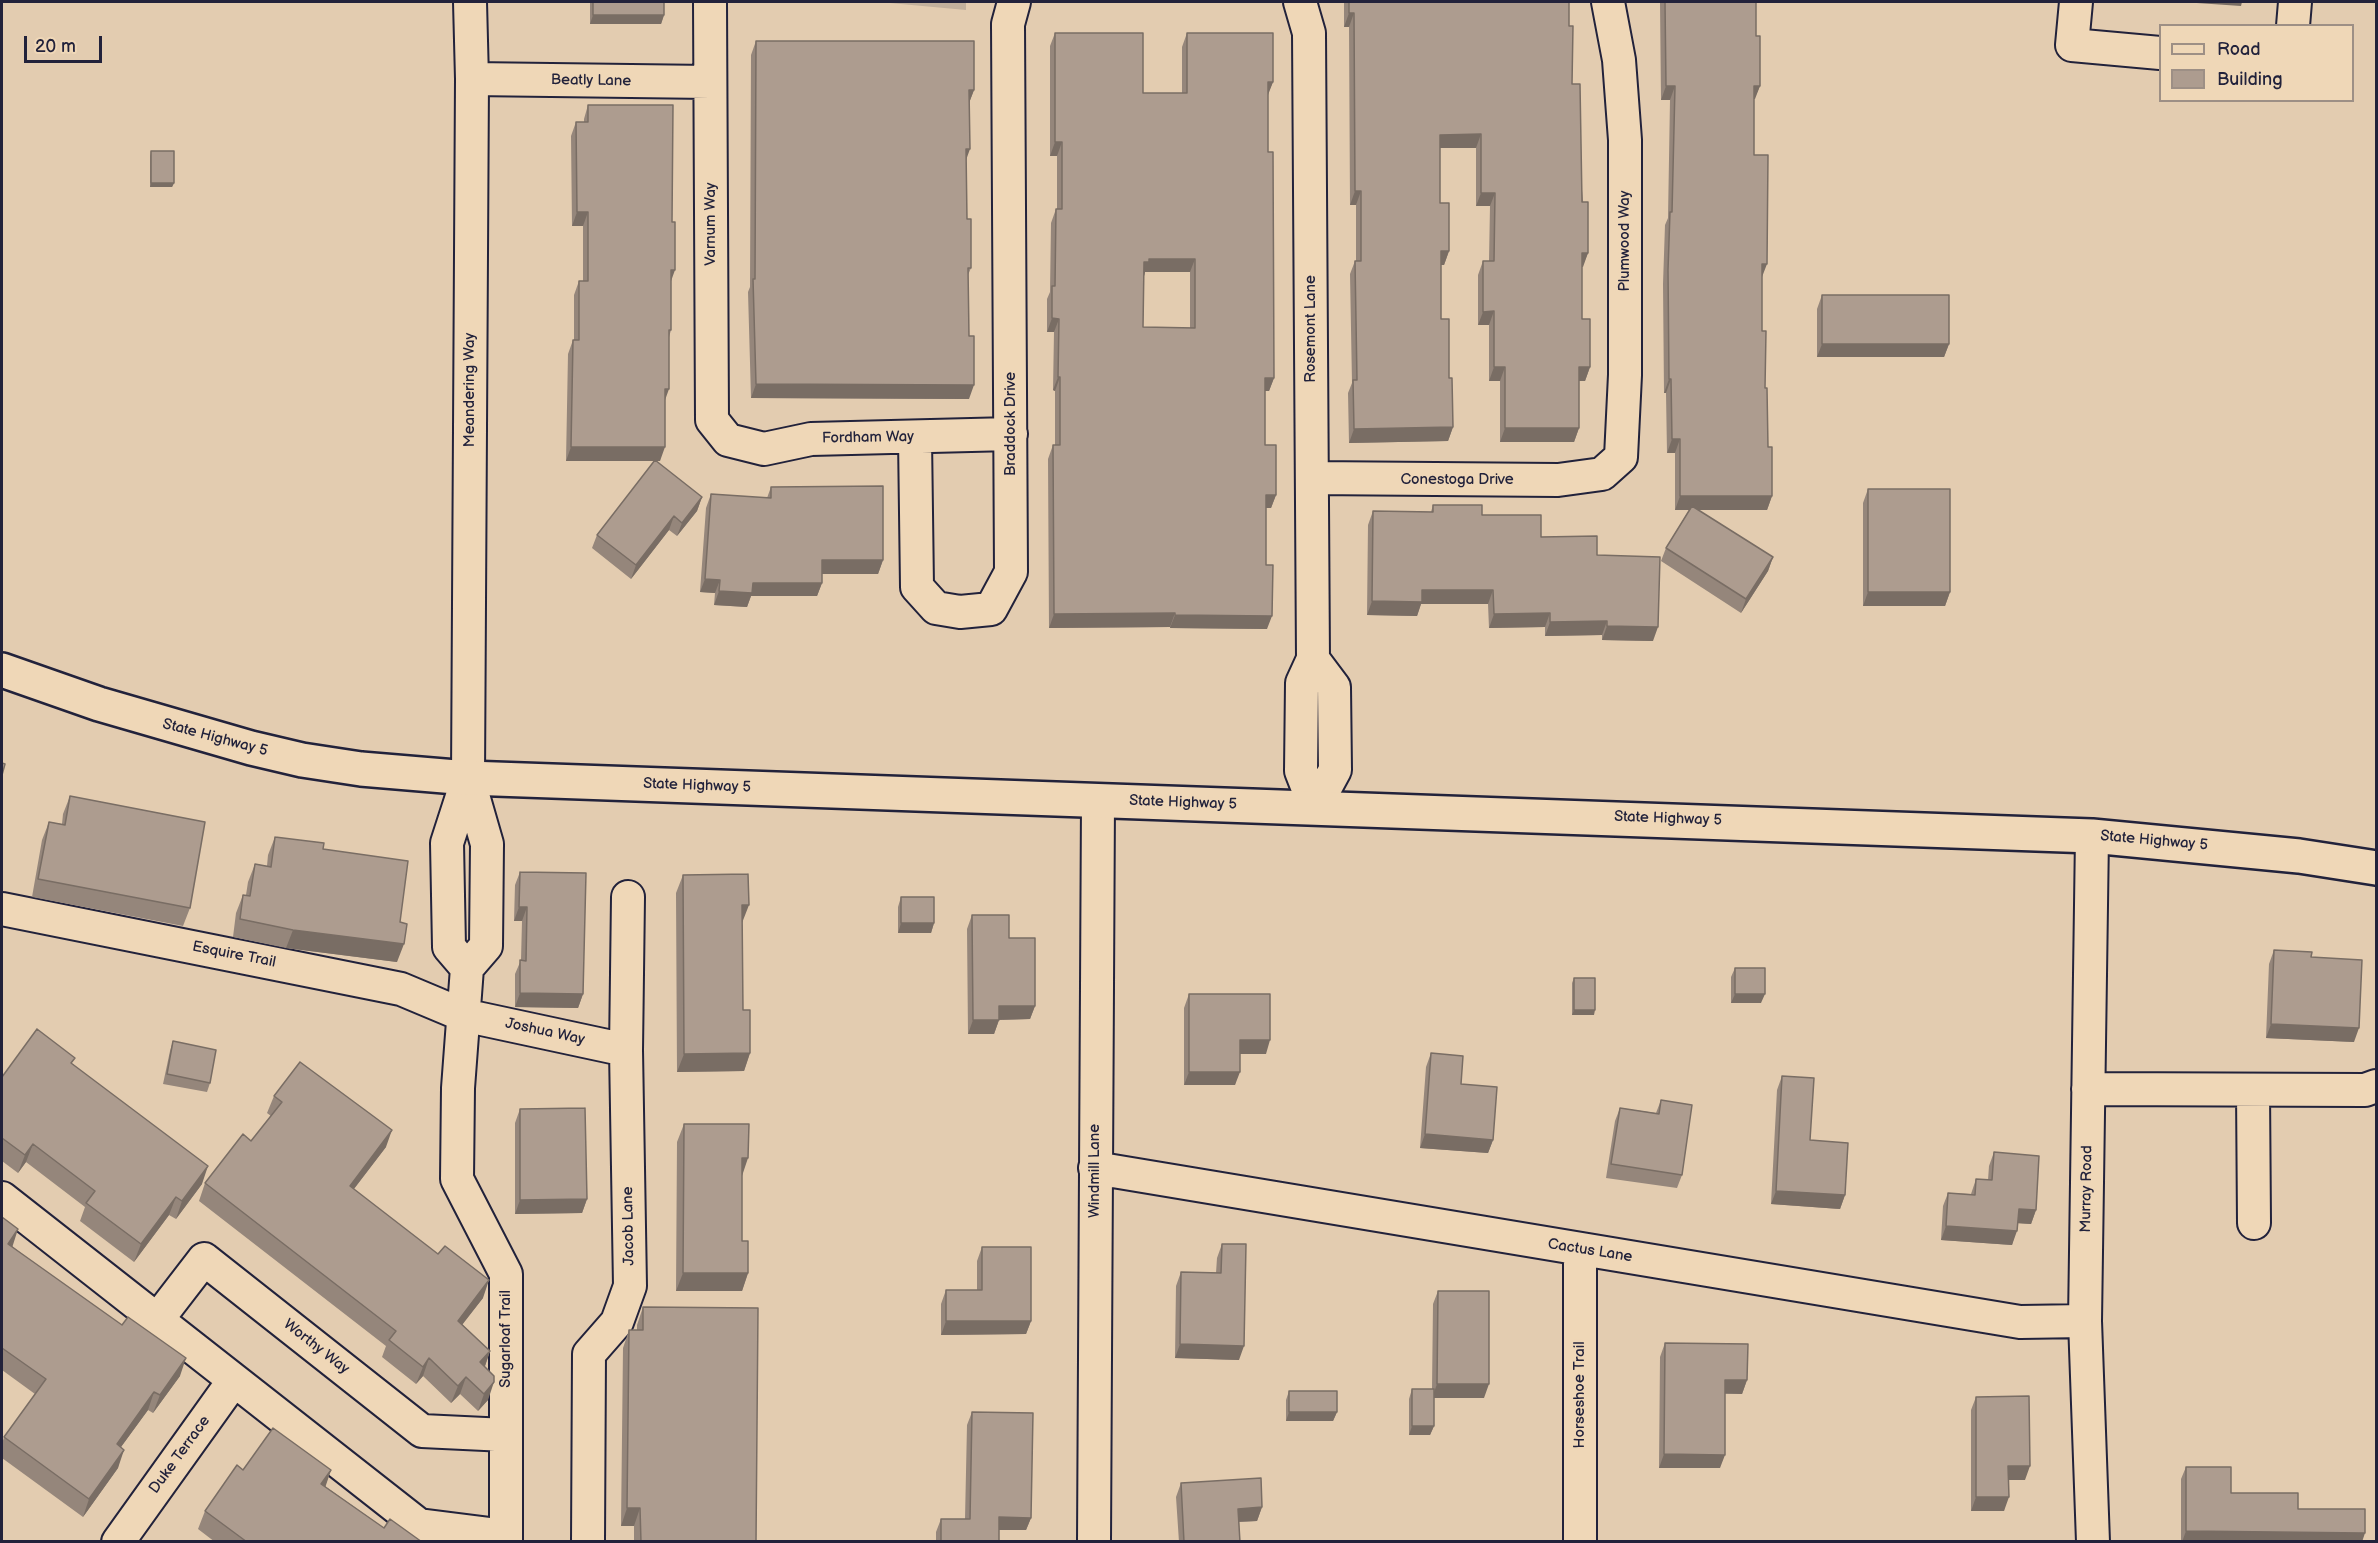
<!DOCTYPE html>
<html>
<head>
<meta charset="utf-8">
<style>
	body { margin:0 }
	#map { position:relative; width:2378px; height:1543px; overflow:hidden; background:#e3ccb0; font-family:"Balsamiq Sans",sans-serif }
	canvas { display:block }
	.frame { position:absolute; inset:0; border:3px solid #22223b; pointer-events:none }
	.legend { position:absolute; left:2159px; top:24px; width:195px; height:78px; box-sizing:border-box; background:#efd7b7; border:2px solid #9d8f85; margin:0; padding:8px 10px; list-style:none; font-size:18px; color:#22223b }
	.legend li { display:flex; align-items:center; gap:12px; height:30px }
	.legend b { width:30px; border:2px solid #9d8f85 }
	.scale { position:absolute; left:24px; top:36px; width:78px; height:27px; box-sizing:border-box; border:3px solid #22223b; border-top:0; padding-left:8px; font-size:18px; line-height:21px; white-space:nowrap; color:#22223b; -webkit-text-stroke:4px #efd7b7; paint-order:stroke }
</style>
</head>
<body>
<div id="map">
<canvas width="2378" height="1543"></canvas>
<div class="frame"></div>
<ul class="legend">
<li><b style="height:8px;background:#efd7b7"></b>Road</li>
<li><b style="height:16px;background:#ad9c8f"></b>Building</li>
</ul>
<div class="scale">20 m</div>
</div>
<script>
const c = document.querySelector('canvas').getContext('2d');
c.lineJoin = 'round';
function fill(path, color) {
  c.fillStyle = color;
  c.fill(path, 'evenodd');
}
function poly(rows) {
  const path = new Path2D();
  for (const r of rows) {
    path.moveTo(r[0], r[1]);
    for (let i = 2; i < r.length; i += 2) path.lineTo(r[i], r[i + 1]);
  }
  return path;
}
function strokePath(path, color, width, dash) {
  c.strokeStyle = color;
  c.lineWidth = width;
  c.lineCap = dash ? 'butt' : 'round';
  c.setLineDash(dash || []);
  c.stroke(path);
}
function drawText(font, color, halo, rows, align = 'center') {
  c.font = font + ' "Balsamiq Sans",sans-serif';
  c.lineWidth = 6;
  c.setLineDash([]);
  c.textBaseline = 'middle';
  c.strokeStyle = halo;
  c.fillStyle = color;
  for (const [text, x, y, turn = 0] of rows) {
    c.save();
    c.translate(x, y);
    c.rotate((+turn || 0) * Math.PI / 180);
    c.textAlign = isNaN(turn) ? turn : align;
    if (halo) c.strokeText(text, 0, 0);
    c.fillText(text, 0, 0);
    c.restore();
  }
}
fill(poly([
	[879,2,966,2,966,10]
]), '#c2b09c');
const minor = poly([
	[470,2,472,79,468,778,487,844,486,946,467,968,458,1088,457,1179,506,1274,506,1542],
	[710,2,712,420,728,440,764,449,811,439,1011,434],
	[1300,2,1309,33,1313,659,1302,683,1301,771,1315,807],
	[2076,2,2072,45,2160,53],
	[2293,26,2295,2],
	[472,79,710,82],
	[915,438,917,587,936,608,960,612,991,609,1011,572,1008,24,1014,2],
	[1312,478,1558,480,1602,474,1621,457,1625,375,1625,140,1619,60,1608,2],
	[1313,659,1334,687,1335,770,1315,807],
	[2092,836,2085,1321,2093,1542],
	[2,909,401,989,463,1015,626,1050],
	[467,968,449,947,447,843,468,778],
	[2088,1089,2365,1090,2376,1086],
	[2253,1090,2254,1223],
	[1095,1168,2020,1322,2085,1321],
	[2,1198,419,1525,506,1536],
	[1580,1249,1580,1542],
	[157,1320,204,1259,422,1431,506,1435],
	[118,1542,234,1380],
	[588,1542,589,1354,617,1322,630,1286,626,1050,628,897],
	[1094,1542,1098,801]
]);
const major = poly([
	[2,670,99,704,251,748,302,760,361,769,468,778,2092,836,2299,856,2376,868]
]);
strokePath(minor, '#22223b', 36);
strokePath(major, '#22223b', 38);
strokePath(minor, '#efd7b7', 32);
strokePath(major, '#efd7b7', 33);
fill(poly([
	[590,2,664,2,664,15,661,24,590,24],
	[1344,2,1569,2,1569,26,1572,84,1588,253,1582,267,1582,319,1590,367,1585,381,1579,381,1579,428,1574,442,1500,442,1500,381,1489,381,1489,325,1478,325,1478,275,1483,261,1489,261,1490,206,1476,206,1476,148,1440,148,1440,203,1449,251,1444,265,1441,265,1441,319,1449,378,1453,427,1448,441,1349,443,1348,393,1352,383,1350,274,1355,261,1356,261,1356,205,1350,205,1349,27,1344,27],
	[1660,2,1756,2,1756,36,1760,86,1754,99,1754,155,1762,277,1762,331,1768,447,1772,496,1767,510,1698,510,1773,557,1768,571,1741,613,1661,561,1666,548,1689,510,1675,510,1675,453,1667,453,1666,393,1664,393,1663,284,1665,225,1668,218,1670,100,1661,100],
	[1055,33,1143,93,1182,93,1182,47,1187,33,1273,82,1268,93,1268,152,1274,378,1269,391,1265,391,1265,445,1276,495,1271,508,1266,508,1266,565,1267,629,1170,628,1170,627,1049,628,1048,459,1053,445,1055,445,1055,391,1053,390,1054,332,1047,332,1047,299,1050,292,1051,223,1056,209,1057,209,1057,156,1050,156,1050,46],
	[1145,272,1190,272,1190,328,1143,327,1144,276],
	[756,41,974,90,969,103,966,160,967,219,971,268,968,275,969,399,751,398,748,292,750,287,751,55],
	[588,105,671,281,671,330,669,337,660,461,656,461,702,497,697,511,677,536,669,530,631,579,592,548,597,535,655,461,566,461,568,354,573,340,574,340,574,295,579,281,583,281,583,226,572,226,571,136,576,122,584,122,584,119],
	[151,151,174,183,172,187,150,187,150,156],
	[1822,295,1949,344,1944,357,1817,357,1817,309],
	[771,487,883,560,878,574,822,574,822,583,817,596,751,596,747,607,714,605,715,593,700,592,706,508,711,494,767,498],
	[1868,489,1950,592,1945,606,1863,606,1863,503],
	[1433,505,1482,515,1541,537,1597,555,1653,641,1602,640,1602,635,1545,636,1545,627,1489,628,1488,604,1421,604,1417,616,1367,615,1368,525,1373,511,1431,512],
	[70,796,190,908,183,926,32,897,42,840,49,822,62,824,63,814],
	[275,837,323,849,400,922,397,962,286,948,233,937,236,913,243,895,246,895,248,882,255,864,267,866,268,855],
	[520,872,583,994,578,1008,515,1007,515,974,521,960,522,921,514,921,515,885],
	[683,875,742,923,743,1010,750,1053,744,1071,677,1072,676,893],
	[901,897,934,923,931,933,898,933,898,907],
	[972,915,1009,938,1035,1006,1030,1019,999,1020,994,1034,968,1034,967,929],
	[2274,950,2311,957,2354,1042,2266,1038,2269,964],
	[1735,968,1761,1003,1731,1003,1731,977],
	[1574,978,1594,1015,1572,1015,1572,983],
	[1189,994,1266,1054,1240,1054,1235,1085,1184,1085,1184,1008],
	[173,1041,210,1083,207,1092,163,1084,170,1051],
	[1431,1053,1461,1084,1493,1140,1488,1153,1420,1148,1426,1067],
	[73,1064,202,1184,176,1219,169,1215,134,1262,80,1221,85,1207,26,1162,18,1173,2,1161,2,1077],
	[1782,1076,1810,1140,1845,1195,1840,1209,1771,1204,1777,1090],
	[274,1096,386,1147,354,1189,483,1298,462,1324,490,1351,485,1366,488,1400,478,1411,460,1394,451,1403,423,1376,416,1384,382,1357,386,1346,199,1201,205,1183,251,1141,271,1116,267,1113],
	[1661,1100,1682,1175,1677,1188,1606,1178,1615,1121,1620,1108,1656,1113],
	[520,1109,587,1199,582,1213,515,1214,515,1123],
	[684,1124,742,1174,742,1241,748,1273,742,1291,676,1291,677,1142],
	[1994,1152,2036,1210,2031,1224,2018,1223,2012,1245,1941,1240,1943,1206,1948,1193,1971,1194,1976,1179,1988,1180,1989,1166],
	[2,1217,12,1246,180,1376,153,1413,148,1410,121,1447,118,1468,83,1517,2,1458,2,1444,4,1437,35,1394,2,1370],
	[1222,1244,1239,1360,1175,1358,1176,1286,1181,1272,1216,1273,1217,1258],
	[982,1247,1031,1321,1026,1334,941,1335,941,1304,946,1290,977,1290,977,1261],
	[1438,1291,1484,1398,1434,1398,1434,1426,1430,1435,1409,1435,1409,1399,1412,1389,1432,1389,1433,1304],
	[643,1307,756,1542,634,1542,634,1526,621,1526,623,1348,629,1330,637,1330,637,1325],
	[1665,1343,1747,1380,1742,1394,1725,1394,1720,1468,1659,1468,1660,1357],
	[1289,1391,1337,1412,1333,1421,1286,1421,1286,1400],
	[1976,1397,2025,1480,2008,1480,2004,1511,1971,1511,1971,1410],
	[972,1412,1031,1518,1026,1530,999,1530,999,1542,936,1542,936,1532,941,1519,965,1519,967,1425],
	[2186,1467,2231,1493,2298,1509,2362,1542,2181,1542,2181,1479],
	[243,1470,331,1470,325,1486,384,1528,422,1542,215,1542,198,1529,205,1511],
	[1181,1483,1262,1507,1257,1521,1239,1522,1240,1542,1179,1542,1176,1497]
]), '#95867b');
fill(poly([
	[2182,2,2242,2,2241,6],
	[1349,13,1354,13,1349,27,1344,27],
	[593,15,664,15,661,24,590,24],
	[1268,82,1273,82,1268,95],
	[1666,86,1675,86,1670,100,1661,100],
	[1754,86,1760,86,1755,99,1749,99],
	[969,90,974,90,969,103,964,103],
	[1481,134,1476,148,1435,148,1440,135],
	[1055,142,1062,142,1057,156,1050,156],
	[966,149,970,149,965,163],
	[151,183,174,183,172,187,150,187],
	[1355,191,1361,191,1356,205,1350,205],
	[1481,193,1495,193,1490,206,1476,206],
	[577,212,588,212,583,226,572,226],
	[1441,251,1449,251,1444,265,1436,265],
	[1582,253,1588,253,1583,267,1577,266],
	[1149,259,1195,259,1190,272,1145,272,1144,276,1144,262],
	[1762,264,1767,264,1762,277],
	[671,270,675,270,670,284],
	[1494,311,1489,325,1478,325,1483,312],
	[1052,318,1059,319,1054,332,1047,332],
	[1822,344,1949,344,1944,357,1817,357],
	[1494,367,1505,367,1500,381,1489,381],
	[1579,367,1590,367,1585,381,1574,381],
	[1058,377,1060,377,1055,391,1053,390],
	[1265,378,1274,378,1269,391,1260,391],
	[1669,379,1671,379,1666,393,1664,393],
	[756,384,974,385,969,399,751,398],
	[665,389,669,389,664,403],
	[1453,427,1448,441,1349,443,1354,429],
	[1505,428,1579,428,1574,442,1500,442],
	[1672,439,1680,439,1675,453,1667,453],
	[571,447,665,447,660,461,566,461],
	[1266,495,1276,495,1271,508,1261,508],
	[1680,496,1772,496,1767,510,1675,510],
	[702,497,697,511,677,536,682,523],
	[674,516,669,530,631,579,636,565],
	[1773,557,1768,571,1741,613,1746,599],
	[822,560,883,560,878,574,817,574],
	[705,579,720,580,715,593,700,592],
	[753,583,822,583,817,596,751,596,747,607,714,605,719,591],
	[1422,590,1493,590,1488,604,1421,604,1417,616,1367,615,1372,601],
	[1868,592,1950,592,1945,606,1863,606],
	[1175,613,1170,627,1049,628,1054,614],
	[1550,613,1545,627,1489,628,1494,614],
	[1175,615,1272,616,1267,629,1170,628],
	[1607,621,1602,635,1545,636,1550,622],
	[1607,626,1658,627,1653,641,1602,640],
	[742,905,749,905,742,923],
	[519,907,527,907,522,921,514,921],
	[901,923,934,923,931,933,898,933],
	[293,930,404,944,397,962,286,948],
	[520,993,583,994,578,1008,515,1007],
	[1735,994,1765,994,1761,1003,1731,1003],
	[999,1006,1035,1006,1030,1019,994,1020],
	[1574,1010,1595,1010,1594,1015,1572,1015],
	[973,1020,999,1020,994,1034,968,1034],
	[2271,1024,2359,1028,2354,1042,2266,1038],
	[1240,1040,1270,1040,1266,1054,1235,1054],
	[750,1053,744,1071,677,1072,684,1054],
	[1189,1072,1240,1072,1235,1085,1184,1085],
	[392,1130,386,1147,343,1203,350,1186],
	[1425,1134,1493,1140,1488,1153,1420,1148],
	[33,1144,26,1162,18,1173,25,1155],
	[742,1158,748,1158,742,1176],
	[208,1166,202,1184,176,1219,182,1201],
	[1776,1191,1845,1195,1840,1209,1771,1204],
	[176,1197,169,1215,134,1262,141,1244],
	[587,1199,582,1213,515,1214,520,1200],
	[2019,1209,2036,1210,2031,1224,2014,1223],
	[1946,1226,2017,1231,2012,1245,1941,1240],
	[18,1229,12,1248,8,1244],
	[683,1273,748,1273,742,1291,676,1291],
	[489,1280,483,1298,452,1338,458,1321],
	[946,1321,1031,1321,1026,1334,941,1335],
	[1180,1344,1244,1346,1239,1360,1175,1358],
	[490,1351,484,1369,480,1362],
	[186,1358,180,1376,153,1413,160,1395],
	[429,1358,423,1376,416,1384,423,1367],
	[466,1377,460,1394,451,1403,458,1386],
	[1725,1380,1747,1380,1742,1394,1720,1393],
	[494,1382,488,1400,478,1411,484,1394],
	[1437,1384,1489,1384,1484,1398,1432,1398],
	[154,1392,148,1410,110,1462,117,1444],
	[1289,1412,1337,1412,1333,1421,1286,1421],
	[1412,1426,1434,1426,1430,1435,1409,1435],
	[124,1450,118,1468,83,1517,89,1499],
	[1664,1454,1725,1455,1720,1468,1659,1468],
	[2008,1466,2030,1466,2025,1480,2003,1480],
	[331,1470,325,1488,321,1484],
	[1976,1497,2009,1497,2004,1511,1971,1511],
	[1262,1507,1257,1521,1233,1522,1238,1509],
	[627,1508,640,1508,634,1526,621,1526],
	[999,1517,1031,1518,1026,1530,994,1530],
	[2186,1531,2365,1533,2362,1542,2182,1542]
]), '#796d64');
const building = poly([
	[593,2,664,2,664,15,593,15,593,2],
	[1349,2,1569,2,1569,26,1573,26,1572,84,1580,84,1582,202,1588,202,1588,253,1582,253,1582,319,1590,319,1590,367,1579,367,1579,428,1505,428,1505,367,1494,367,1494,311,1483,312,1483,261,1494,261,1495,193,1481,193,1481,134,1440,135,1440,203,1449,203,1449,251,1441,251,1441,319,1449,319,1449,378,1452,378,1453,427,1354,429,1353,380,1357,380,1355,261,1361,261,1361,191,1355,191,1354,13,1349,13,1349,2],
	[1665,2,1756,2,1756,36,1760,36,1760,86,1754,86,1754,155,1768,155,1767,264,1762,264,1762,331,1766,331,1765,388,1767,388,1768,447,1772,447,1772,496,1680,496,1680,439,1672,439,1671,379,1669,379,1668,270,1670,212,1672,212,1675,86,1666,86,1665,2],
	[1055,33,1143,33,1143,93,1187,93,1187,33,1273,33,1273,82,1268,82,1268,152,1273,152,1274,378,1265,378,1265,445,1276,445,1276,495,1266,495,1266,565,1273,565,1272,616,1175,615,1175,613,1054,614,1053,445,1060,445,1060,377,1058,377,1059,319,1052,318,1052,286,1055,286,1056,209,1062,209,1062,142,1055,142,1055,33],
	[1149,259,1195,259,1195,328,1143,327,1144,262,1149,262,1149,259],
	[756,41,974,41,974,90,969,90,970,149,966,149,967,219,971,219,971,268,968,268,969,336,974,336,974,385,756,384,753,279,755,279,756,41],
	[588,105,673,105,672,222,675,222,675,270,671,270,671,330,669,330,669,389,665,389,665,447,571,447,573,340,579,340,579,281,588,281,588,212,577,212,576,122,588,122,588,105],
	[151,151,174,151,174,183,151,183,151,151],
	[1822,295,1949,295,1949,344,1822,344,1822,295],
	[655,460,702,497,682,523,674,516,636,565,597,535,655,460],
	[883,486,883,560,822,560,822,583,753,583,752,593,719,591,720,580,705,579,711,494,771,498,771,487,883,486],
	[1868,489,1950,489,1950,592,1868,592,1868,489],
	[1433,505,1482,505,1482,515,1541,515,1541,537,1597,536,1597,555,1660,557,1658,627,1607,626,1607,621,1550,622,1550,613,1494,614,1493,590,1422,590,1422,602,1372,601,1373,511,1433,512,1433,505],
	[1692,506,1773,557,1746,599,1666,548,1692,506],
	[2,763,5,764,2,775,2,763],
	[70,796,205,822,190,908,38,879,49,822,65,825,70,796],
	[275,837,324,843,323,849,408,861,400,922,407,924,404,944,293,930,240,919,243,895,250,896,255,864,271,867,275,837],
	[520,872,586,873,583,994,520,993,520,960,526,961,527,907,519,907,520,872],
	[748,874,749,905,742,905,743,1010,750,1010,750,1053,684,1054,683,875,748,874],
	[901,897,934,897,934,923,901,923,901,897],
	[972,915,1009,915,1009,938,1035,938,1035,1006,999,1006,999,1020,973,1020,972,915],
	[2274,950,2312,952,2311,957,2362,960,2359,1028,2271,1024,2274,950],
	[1735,968,1765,968,1765,994,1735,994,1735,968],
	[1574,978,1595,978,1595,1010,1574,1010,1574,978],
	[1189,994,1270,994,1270,1040,1240,1040,1240,1072,1189,1072,1189,994],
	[37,1029,75,1058,71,1063,208,1166,182,1201,176,1197,141,1244,86,1203,95,1191,33,1144,25,1155,2,1138,2,1077,37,1029],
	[173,1041,216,1050,210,1083,167,1074,173,1041],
	[1431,1053,1463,1056,1461,1084,1497,1087,1493,1140,1425,1134,1431,1053],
	[300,1062,392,1130,350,1186,438,1254,445,1246,489,1280,458,1321,490,1351,480,1362,494,1376,494,1382,484,1394,466,1377,458,1386,429,1358,423,1367,389,1340,396,1331,205,1183,243,1134,251,1141,282,1102,274,1096,300,1062],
	[1782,1076,1814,1078,1810,1140,1848,1143,1845,1195,1776,1191,1782,1076],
	[1661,1100,1692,1105,1682,1175,1611,1164,1620,1108,1659,1114,1661,1100],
	[585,1108,587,1199,520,1200,520,1109,585,1108],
	[684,1124,749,1124,748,1158,742,1158,742,1241,748,1241,748,1273,683,1273,684,1124],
	[1994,1152,2039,1156,2036,1210,2019,1209,2017,1231,1946,1226,1948,1193,1975,1195,1976,1179,1992,1180,1994,1152],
	[2,1217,18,1229,8,1244,122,1325,128,1317,186,1358,160,1395,154,1392,117,1444,124,1450,89,1499,4,1437,46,1379,2,1348,2,1217],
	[1222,1244,1246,1244,1244,1346,1180,1344,1181,1272,1221,1273,1222,1244],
	[982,1247,1031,1247,1031,1321,946,1321,946,1290,982,1290,982,1247],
	[1438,1291,1489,1291,1489,1384,1437,1384,1438,1291],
	[643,1307,758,1308,756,1542,641,1542,640,1508,627,1508,629,1330,643,1330,643,1307],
	[1665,1343,1748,1344,1747,1380,1725,1380,1725,1455,1664,1454,1665,1343],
	[1412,1389,1434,1389,1434,1426,1412,1426,1412,1389],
	[1289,1391,1337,1391,1337,1412,1289,1412,1289,1391],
	[2029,1396,2030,1466,2008,1466,2009,1497,1976,1497,1976,1397,2029,1396],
	[972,1412,1033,1413,1031,1518,999,1517,999,1542,941,1542,941,1519,970,1519,972,1412],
	[273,1428,331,1470,321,1484,384,1528,390,1519,422,1542,247,1542,205,1511,237,1465,243,1470,273,1428],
	[2186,1467,2231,1467,2231,1493,2298,1493,2298,1509,2365,1509,2365,1533,2186,1531,2186,1467],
	[1261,1478,1262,1507,1238,1509,1240,1542,1184,1542,1181,1483,1261,1478]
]);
fill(building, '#ad9c8f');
strokePath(building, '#796d64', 1.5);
drawText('15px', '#22223b', '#efd7b7', [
	["Beatly Lane",591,81,1],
	["Varnum Way",711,224,-90],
	["Plumwood Way",1625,241,-90],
	["Rosemont Lane",1311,329,-90],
	["Meandering Way",470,390,-90],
	["Braddock Drive",1011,424,-90],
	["Fordham Way",868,438,-1],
	["Conestoga Drive",1457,480],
	["State Highway 5",215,738,15],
	["State Highway 5",697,786,2],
	["State Highway 5",1183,803,2],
	["State Highway 5",1668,819,2],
	["State Highway 5",2154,841,5],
	["Esquire Trail",234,955,11],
	["Joshua Way",545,1032,12],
	["Windmill Lane",1095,1171,-90],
	["Murray Road",2087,1189,-89],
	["Jacob Lane",629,1226,-91],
	["Cactus Lane",1590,1251,9],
	["Sugarloaf Trail",506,1339,-90],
	["Worthy Way",316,1347,38],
	["Horseshoe Trail",1580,1395,-90],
	["Duke Terrace",180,1455,-54]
]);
</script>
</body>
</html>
